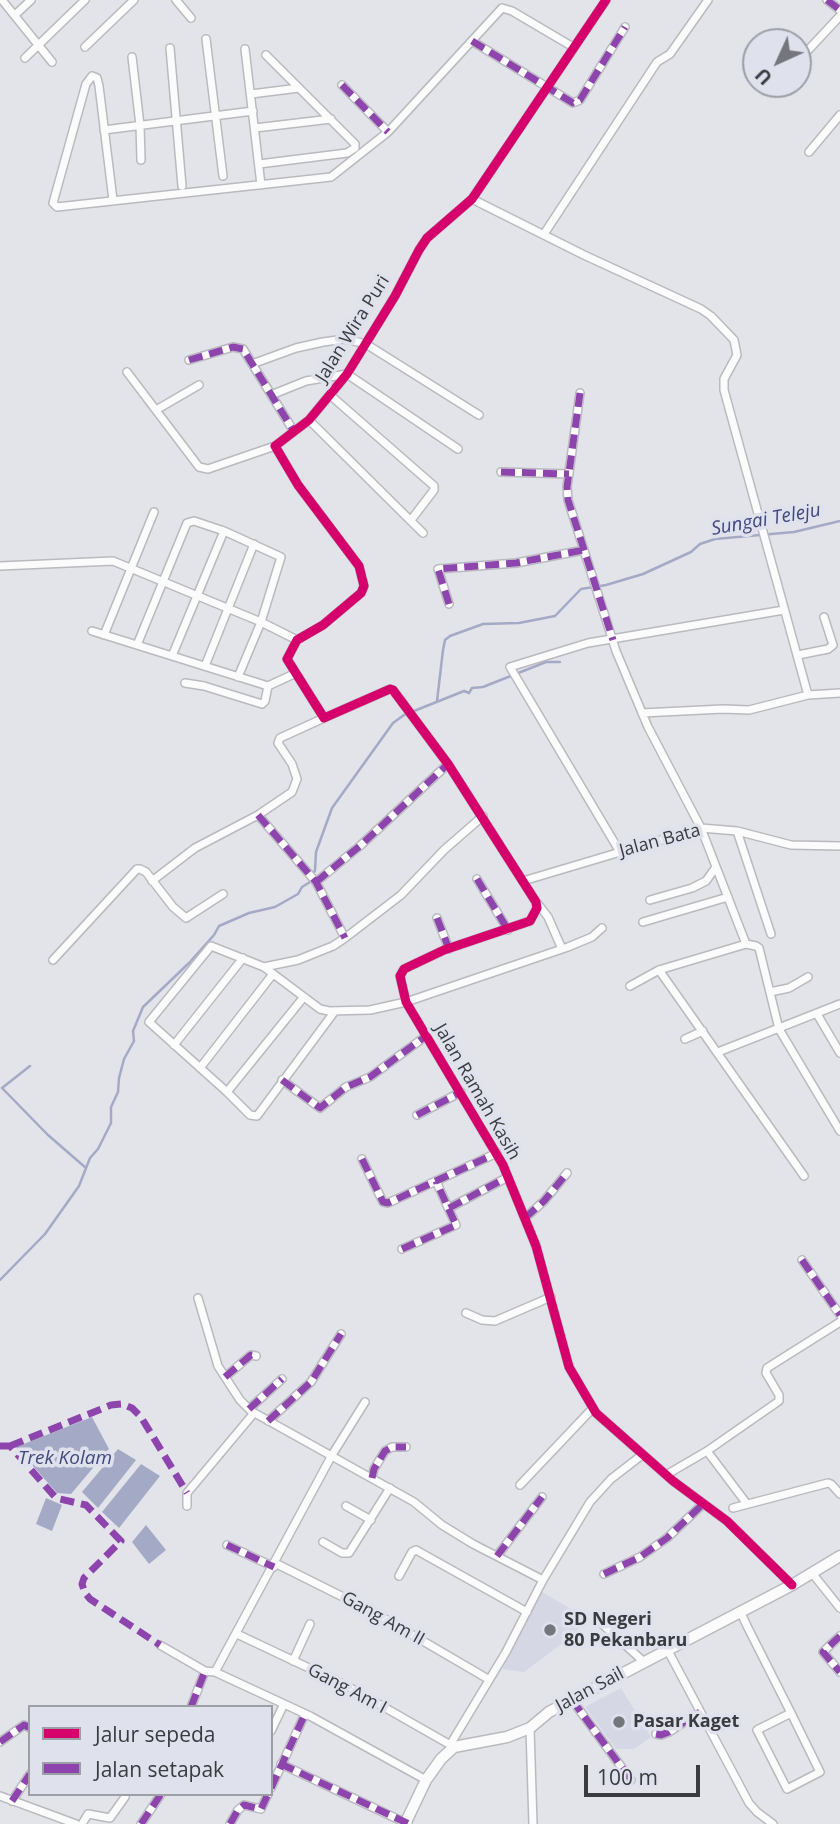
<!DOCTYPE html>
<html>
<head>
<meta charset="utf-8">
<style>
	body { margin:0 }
	#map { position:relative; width:840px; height:1824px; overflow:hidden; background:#e2e4ea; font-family:"Open Sans",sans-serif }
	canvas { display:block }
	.legend { position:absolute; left:28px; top:1705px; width:245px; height:91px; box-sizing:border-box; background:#dfe2ed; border:2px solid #9d9fa7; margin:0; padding:9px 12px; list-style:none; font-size:21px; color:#3a3b3f }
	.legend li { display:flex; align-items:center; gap:14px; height:35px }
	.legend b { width:35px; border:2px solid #9d9fa7 }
	.north { position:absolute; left:742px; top:28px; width:70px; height:70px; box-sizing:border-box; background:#dfe2ed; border:2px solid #9d9fa7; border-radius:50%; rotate:225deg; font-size:19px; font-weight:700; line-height:28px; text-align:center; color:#3a3b3f }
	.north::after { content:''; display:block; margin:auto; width:24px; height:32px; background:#75767b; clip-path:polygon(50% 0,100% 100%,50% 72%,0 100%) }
	.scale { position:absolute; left:584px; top:1765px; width:116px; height:32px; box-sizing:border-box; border:4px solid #3a3b3f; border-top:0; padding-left:9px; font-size:21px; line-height:24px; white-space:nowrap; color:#3a3b3f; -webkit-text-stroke:5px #dfe2ed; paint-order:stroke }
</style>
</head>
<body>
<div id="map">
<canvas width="840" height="1824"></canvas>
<ul class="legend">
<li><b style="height:9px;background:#d6006c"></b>Jalur sepeda</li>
<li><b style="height:9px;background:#8e44ad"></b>Jalan setapak</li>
</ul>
<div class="north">U</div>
<div class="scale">100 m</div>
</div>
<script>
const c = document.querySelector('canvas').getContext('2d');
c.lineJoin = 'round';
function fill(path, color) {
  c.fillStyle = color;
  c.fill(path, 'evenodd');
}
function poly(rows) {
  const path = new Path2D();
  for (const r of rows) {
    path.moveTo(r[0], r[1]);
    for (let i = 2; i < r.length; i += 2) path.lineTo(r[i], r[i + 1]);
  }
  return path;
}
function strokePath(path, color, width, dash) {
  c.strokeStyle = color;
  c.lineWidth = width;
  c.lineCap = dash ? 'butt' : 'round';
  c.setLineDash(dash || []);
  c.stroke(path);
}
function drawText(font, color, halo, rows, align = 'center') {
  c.font = font + ' "Open Sans",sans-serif';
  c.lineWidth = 7;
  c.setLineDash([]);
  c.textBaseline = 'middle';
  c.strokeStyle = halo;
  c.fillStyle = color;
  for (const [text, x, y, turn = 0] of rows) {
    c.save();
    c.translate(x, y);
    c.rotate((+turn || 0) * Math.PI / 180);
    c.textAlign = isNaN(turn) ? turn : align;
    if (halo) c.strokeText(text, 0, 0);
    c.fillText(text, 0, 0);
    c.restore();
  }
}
fill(poly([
	[542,1592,573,1610,584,1623,572,1636,524,1672,502,1669],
	[621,1688,651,1737,634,1749,616,1749,585,1707]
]), '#d5d7e4');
fill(poly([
	[92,1417,109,1449,71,1494,57,1493,16,1447],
	[118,1449,136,1460,98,1508,82,1492],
	[141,1464,160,1476,119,1528,102,1512],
	[46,1498,62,1505,52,1531,36,1524],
	[146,1525,166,1550,149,1564,132,1542]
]), '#a4aac6');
strokePath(poly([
	[437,701,443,650,445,640,450,636,483,624,519,623,555,616,581,589,606,585,643,574,691,552,700,544,715,539,794,532,840,521],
	[30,1066,2,1088,48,1135,86,1168],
	[0,1280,45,1234,79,1186,90,1158,98,1149,111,1123,111,1107,118,1092,119,1078,124,1059,134,1041,133,1031,143,1007,189,963,214,935,219,926,249,913,275,907,298,894,302,887,310,882,315,870,316,852,332,808,393,723,404,715,464,691,469,693,472,688,483,687,546,662,560,662]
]), '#a4aac6', 2.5);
const street = poly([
	[2,0,52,62],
	[176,0,191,18],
	[606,0,472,199,427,238,419,250,395,296,347,374,309,420,275,446,298,485,359,566,364,586,361,593,323,625,297,640,287,659,324,718,390,689,393,690,448,764,536,902,537,908,530,921,444,950,404,969,400,976,406,1002,503,1165,536,1246,569,1367,596,1413,673,1481,727,1521,792,1585],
	[827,0,840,10],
	[15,15,31,0],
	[206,39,223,176],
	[472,41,573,103,580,100,625,27],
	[85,47,134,0],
	[170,48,182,186],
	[245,49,261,185],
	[132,57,140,125,141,160],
	[25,58,85,0],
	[798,61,840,16],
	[342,85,388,132],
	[251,94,299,88],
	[255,128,331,119],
	[104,130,253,111],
	[809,152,840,115],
	[259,164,347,153,355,148,355,144,266,55],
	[472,199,584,255,701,309,711,316,734,340,737,355,724,379,724,390,808,695],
	[113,200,99,86,97,78,92,76,86,84,53,203,57,207,331,177,388,132,502,8,512,11,573,47],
	[544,234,657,62,670,54,708,0],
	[189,360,233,347,243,349,293,430],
	[252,364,296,348,323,342,345,339,366,344,479,415],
	[127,372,199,467,208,469,275,446],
	[580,393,567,487,568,500,616,651,648,727,701,828,746,944,756,946,759,948,779,1029,840,1131],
	[271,395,306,381,347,374,458,449],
	[330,395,434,486,434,490,411,520],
	[156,410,199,385],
	[309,420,423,533],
	[501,472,569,474],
	[0,566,113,561,261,622,297,640],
	[449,604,438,569,516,563,584,550],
	[92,631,268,686,294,674],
	[104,635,154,512],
	[137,645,187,523,194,521,224,531,281,557,261,622,238,677],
	[798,655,828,649,833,645,824,617],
	[172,656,224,531],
	[205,666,254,544],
	[185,683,204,686,262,704,265,701,268,686],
	[642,713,723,709,749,710,808,695,840,693],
	[258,815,316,882,345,938],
	[737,831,771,934],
	[620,852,510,667,588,643,784,610],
	[477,879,508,930],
	[152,881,195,848,258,815,292,792,297,779,292,764,278,743,280,738,324,718],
	[523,881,701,828,737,831,791,845,840,846],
	[316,882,361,845,448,764],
	[650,900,692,888,706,881,716,867],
	[537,903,548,917,562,949],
	[437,918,449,949],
	[643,922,728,897],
	[53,960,137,869,140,869,146,872,173,907,186,918,223,894],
	[264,967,298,960,333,946,345,938,401,895,444,850,483,816],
	[659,970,804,1176],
	[630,986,659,970,746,944],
	[770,992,789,988,808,977],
	[303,998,227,1092,149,1022,211,946,264,967,320,1009,329,1011,370,1010,406,1002,568,947,592,937,602,928],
	[817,1014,840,1053],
	[685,1039,703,1031],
	[174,1045,243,958],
	[718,1052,840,1004],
	[200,1068,273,974],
	[282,1080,320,1108,346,1087,370,1077,426,1036],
	[227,1092,250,1115,257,1116,335,1011],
	[417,1115,461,1092],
	[362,1159,383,1202,388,1203,497,1153],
	[449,1208,508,1177],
	[525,1218,544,1201,567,1173],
	[402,1249,456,1225,436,1181],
	[802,1260,840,1315],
	[198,1298,218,1366,240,1400,251,1411,414,1502,442,1525,473,1544,543,1580],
	[466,1313,482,1320,495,1321,551,1297],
	[225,1377,251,1355,256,1356],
	[249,1409,282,1379],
	[268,1421,311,1382,341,1334],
	[666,1475,707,1451],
	[372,1478,374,1469,385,1451,392,1447,406,1447],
	[520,1485,593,1408],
	[747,1504,707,1451,779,1401,779,1395,766,1373,767,1368,840,1322],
	[187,1506,187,1493,254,1413],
	[346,1506,371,1520],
	[733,1508,828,1483,831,1484,840,1494],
	[323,1542,342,1553,349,1553,390,1488],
	[227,1545,274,1567],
	[497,1556,542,1497],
	[275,1563,375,1613,488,1679],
	[812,1573,840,1608],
	[604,1574,640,1557,667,1538,703,1504],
	[399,1576,412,1552,416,1550,527,1612],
	[740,1611,747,1626,791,1713,820,1772,787,1789,757,1730,791,1713],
	[601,1623,644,1662],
	[237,1634,347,1686,454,1747],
	[840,1636,823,1652,840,1672],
	[160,1645,205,1671,215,1672,310,1716,426,1780],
	[667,1649,749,1803,757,1812,773,1824],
	[293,1661,310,1624],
	[215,1672,332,1455,365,1402],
	[572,1700,631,1780],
	[191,1707,205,1671],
	[530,1728,533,1824],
	[271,1731,284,1704],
	[656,1734,661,1735,669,1732,700,1712],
	[0,1742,24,1725,30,1728],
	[450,1745,506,1652,543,1580,590,1502,611,1479,642,1455],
	[281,1764,408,1824],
	[271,1788,305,1714],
	[0,1796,76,1824],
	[12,1801,30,1774],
	[82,1824,88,1814,110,1818,125,1797],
	[141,1824,161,1794],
	[230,1824,238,1810,244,1805,261,1809,268,1794]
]);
const secondary = poly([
	[405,1824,426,1780,441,1759,454,1747,507,1737,530,1728,549,1712,792,1585,840,1556]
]);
strokePath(street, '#b9babf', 10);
strokePath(secondary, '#b9babf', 13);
strokePath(street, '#fbfbfc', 7);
strokePath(secondary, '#fbfbfc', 10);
strokePath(poly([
	[827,0,840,10],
	[472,41,573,103,580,100,625,27],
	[342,85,388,132],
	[189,360,233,347,243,349,293,430],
	[580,393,567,487,568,500,613,640],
	[501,472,569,474],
	[449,604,438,569,516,563,584,550],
	[258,815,316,882,345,938],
	[477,879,508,930],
	[316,882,361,845,448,764],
	[437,918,449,949],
	[282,1080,320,1108,346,1087,370,1077,426,1036],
	[417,1115,461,1092],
	[362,1159,383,1202,388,1203,497,1153],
	[449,1208,508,1177],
	[525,1218,544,1201,567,1173],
	[402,1249,456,1225,436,1181],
	[802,1260,840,1315],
	[225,1377,251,1355,256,1356],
	[249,1409,282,1379],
	[268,1421,311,1382,341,1334],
	[0,1446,10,1446,56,1498,86,1505,121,1541,84,1578,82,1584,85,1593,90,1599,160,1645],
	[10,1446,111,1405,122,1404,132,1408,141,1417,187,1493],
	[372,1478,374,1469,385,1451,392,1447,406,1447],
	[227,1545,274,1567],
	[497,1556,542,1497],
	[604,1574,640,1557,667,1538,703,1504],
	[840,1636,823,1652,840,1672],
	[572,1700,631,1780],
	[191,1707,205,1671],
	[656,1734,661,1735,669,1732,700,1712],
	[0,1742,24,1725,30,1728],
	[281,1764,409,1824],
	[271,1788,305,1714],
	[12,1801,30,1774],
	[141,1824,161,1794],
	[230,1824,238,1810,244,1805,261,1809,268,1794]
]), '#8e44ad', 7, [14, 7]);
strokePath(poly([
	[606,0,472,199,427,238,419,250,395,296,347,374,309,420,275,446,298,485,359,566,364,586,361,593,323,625,297,640,287,659,324,718,390,689,393,690,448,764,536,902,537,908,530,921,444,950,404,969,400,976,406,1002,503,1165,536,1246,569,1367,596,1413,673,1481,727,1521,792,1585]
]), '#d6006c', 9);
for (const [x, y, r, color] of [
	[550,1630,7,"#75767b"],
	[619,1722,7,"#75767b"]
]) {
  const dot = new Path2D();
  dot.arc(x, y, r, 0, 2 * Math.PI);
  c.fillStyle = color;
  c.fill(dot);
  strokePath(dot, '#dfe2ed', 2.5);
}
drawText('18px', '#3a3b3f', '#dfe2ed', [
	["Jalan Wira Puri",353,329,-58],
	["Jalan Bata",660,841,-15],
	["Jalan Ramah Kasih",477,1092,60],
	["Gang Am II",383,1619,29],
	["Gang Am I",347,1689,28],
	["Jalan Sail",590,1690,-28]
]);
drawText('bold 18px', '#3a3b3f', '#dfe2ed', [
	["SD Negeri",564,1620],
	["80 Pekanbaru",564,1641],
	["Pasar Kaget",633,1722]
], 'left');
drawText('italic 19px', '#41497c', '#dfe2ed', [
	["Sungai Teleju",766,520,-10],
	["Trek Kolam",65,1459]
]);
</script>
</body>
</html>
